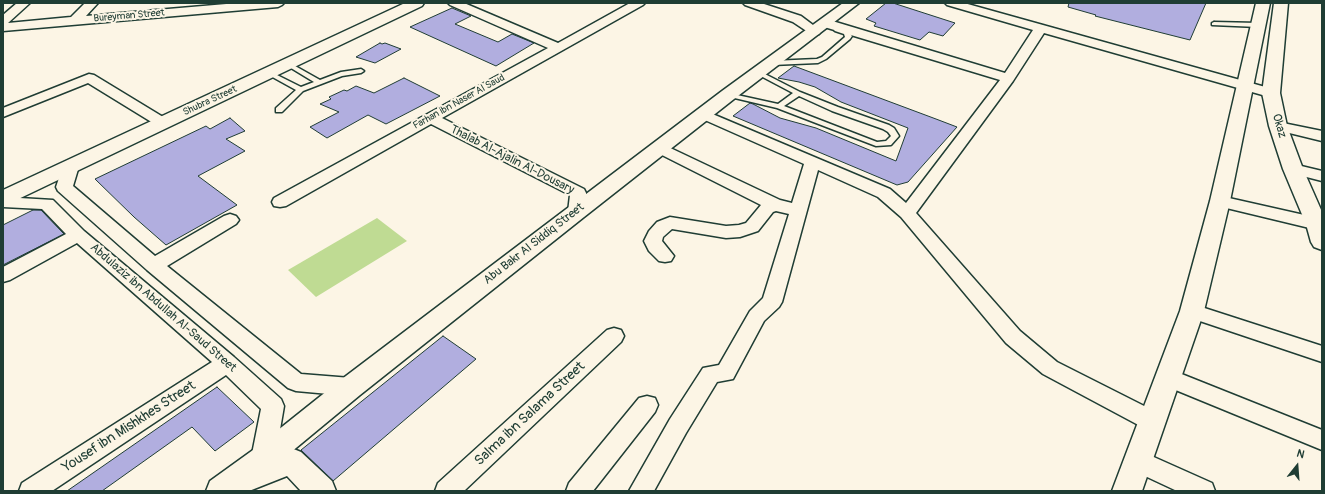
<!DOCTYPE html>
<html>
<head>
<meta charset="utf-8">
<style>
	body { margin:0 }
	#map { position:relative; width:1325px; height:494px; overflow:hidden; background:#fcf5e5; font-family:Pangolin,sans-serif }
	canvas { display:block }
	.frame { position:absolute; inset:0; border:4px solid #1f3d34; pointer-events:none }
	.north { position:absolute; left:1277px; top:446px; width:40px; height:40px; -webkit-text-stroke:3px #fcf5e5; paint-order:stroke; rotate:17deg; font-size:11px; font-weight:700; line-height:16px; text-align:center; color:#1f3d34 }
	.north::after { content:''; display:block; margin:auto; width:14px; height:18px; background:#1f3d34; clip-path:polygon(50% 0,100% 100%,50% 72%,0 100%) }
</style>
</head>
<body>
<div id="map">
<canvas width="1325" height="494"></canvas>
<div class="frame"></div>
<div class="north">N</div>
</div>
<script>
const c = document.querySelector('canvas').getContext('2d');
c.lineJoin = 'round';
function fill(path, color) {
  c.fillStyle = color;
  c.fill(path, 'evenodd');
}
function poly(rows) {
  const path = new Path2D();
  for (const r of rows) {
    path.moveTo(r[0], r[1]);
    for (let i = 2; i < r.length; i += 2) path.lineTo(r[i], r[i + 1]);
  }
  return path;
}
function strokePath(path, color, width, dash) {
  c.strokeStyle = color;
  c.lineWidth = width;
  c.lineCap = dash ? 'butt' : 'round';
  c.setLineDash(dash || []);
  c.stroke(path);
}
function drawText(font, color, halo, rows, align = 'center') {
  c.font = font + ' Pangolin,sans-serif';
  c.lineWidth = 4;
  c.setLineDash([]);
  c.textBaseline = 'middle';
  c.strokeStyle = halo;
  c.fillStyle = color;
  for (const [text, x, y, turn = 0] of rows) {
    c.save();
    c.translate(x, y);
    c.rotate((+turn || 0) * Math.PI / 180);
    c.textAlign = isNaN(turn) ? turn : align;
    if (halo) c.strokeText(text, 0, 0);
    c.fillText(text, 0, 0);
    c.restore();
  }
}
fill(poly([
	[377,218,407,241,316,297,288,270]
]), '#bfdb93');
const building = poly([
	[886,3,893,3,955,23,943,36,929,32,920,40,874,26,876,23,866,19,886,3],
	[1069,3,1206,3,1190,40,1095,16,1096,15,1068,7,1069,3],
	[452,8,471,16,455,24,498,42,512,34,534,43,496,66,410,27,452,8],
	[380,43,382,44,385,43,401,49,375,63,356,57,380,43],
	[794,66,936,119,957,127,908,182,897,185,733,116,750,103,753,104,780,118,816,128,896,161,908,128,841,102,815,87,799,82,778,78,794,66],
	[404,78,440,96,386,124,368,115,327,138,310,127,339,112,320,104,331,99,329,97,344,90,347,91,356,86,374,93,404,78],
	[230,118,245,131,226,139,245,151,198,176,237,205,166,245,134,217,95,179,206,126,210,129,230,118],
	[33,210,41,210,64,234,3,265,3,225,33,210],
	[443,336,476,359,333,481,301,450,443,336],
	[217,387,254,422,215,451,192,427,102,491,67,491,217,387]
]);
fill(building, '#b1aedf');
strokePath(building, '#1f3d34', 1);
const service = poly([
	[1214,22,1258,23,1261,25,1258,27,1212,25,1212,23,1214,22],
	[837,28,848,32,852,36,850,39,826,59,818,63,772,65,769,63,772,61,817,59,822,57,845,37,844,34,835,31,834,30,837,28],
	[288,62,320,80,341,72,361,69,364,71,361,73,342,76,303,91,282,112,276,112,276,108,296,90,267,74,267,72,271,72,301,87,314,82,286,65,285,64,288,62],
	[759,71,800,92,838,107,889,125,894,128,899,136,891,145,876,146,777,108,726,96,724,95,728,93,778,104,793,93,757,74,757,72,759,71],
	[799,96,832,111,883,129,888,132,891,136,886,141,877,142,784,106,799,96]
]);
const minor = poly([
	[17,3,30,3,8,23,71,17,85,3,98,3,86,16,238,3,284,3,282,5,278,7,3,31,3,15,17,3],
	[448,3,464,3,558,43,630,3,645,3,643,5,442,118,584,189,586,193,586,212,583,216,577,218,571,216,568,212,570,195,431,124,286,206,280,207,274,206,272,202,274,198,548,48,450,5,448,3],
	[743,3,761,3,801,16,821,31,819,34,815,35,811,34,793,22,745,5,743,3],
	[945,3,964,3,1276,90,1278,93,1276,96,1271,97,1266,96,1044,33,1013,81,916,213,1020,331,1057,362,1160,414,1163,421,1160,428,1152,431,1144,428,1043,374,1006,343,901,217,878,197,818,170,782,302,779,307,764,321,733,379,717,382,686,433,654,491,629,491,670,419,703,368,719,365,750,311,763,298,789,214,776,211,773,212,758,231,740,237,726,238,672,229,663,237,662,241,674,256,671,261,665,262,659,261,649,251,644,241,649,231,657,222,670,217,726,226,739,225,746,223,761,205,654,151,651,148,654,145,659,143,664,145,780,200,792,203,804,164,698,117,696,114,698,111,703,110,890,189,906,203,1000,80,821,26,819,23,821,20,829,20,1005,73,1033,30,947,5,945,3],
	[89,74,94,75,168,120,170,123,168,126,163,127,158,126,88,83,3,117,3,108,89,74],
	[1278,122,1322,131,1322,141,1273,129,1271,126,1273,123,1278,122],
	[71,161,77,163,79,166,73,186,155,256,224,216,230,214,236,216,239,220,236,224,167,266,301,374,351,378,359,381,362,387,359,393,351,396,296,391,288,388,147,270,58,191,56,187,63,166,65,163,71,161],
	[1293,164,1322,171,1322,181,1287,172,1285,169,1287,166,1293,164],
	[1220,196,1322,219,1322,231,1214,205,1212,201,1214,197,1220,196],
	[3,197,53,200,84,231,234,357,281,399,284,406,275,459,271,467,263,470,255,467,251,459,261,409,226,375,52,491,19,491,22,483,212,362,77,243,10,280,3,282,3,267,66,234,42,209,3,207,3,197],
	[1192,304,1322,346,1322,362,1185,316,1182,311,1185,306,1192,304],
	[614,328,621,330,624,336,621,342,464,491,435,491,438,483,607,330,614,328],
	[1169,369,1322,430,1322,450,1161,384,1158,378,1161,372,1169,369],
	[647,396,655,398,658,405,655,412,593,491,566,491,569,483,639,398,647,396],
	[1138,450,1212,483,1215,491,1177,491,1130,469,1126,461,1130,453,1138,450]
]);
const tertiary = poly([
	[1256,3,1270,3,1230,201,1204,311,1142,491,1112,491,1180,311,1210,201,1256,3],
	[1274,3,1288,3,1280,93,1287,126,1303,169,1322,212,1322,250,1314,247,1311,242,1306,224,1283,169,1269,126,1262,93,1274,3],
	[291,448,301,452,332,481,336,491,301,491,287,476,249,491,241,491,235,489,230,479,235,469,291,448]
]);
const primary = poly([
	[405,3,424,3,422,6,10,203,3,205,3,190,405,3],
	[843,3,859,3,734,99,584,217,360,395,244,491,206,491,210,481,253,450,342,379,722,91,843,3]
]);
strokePath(service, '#1f3d34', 3);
strokePath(minor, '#1f3d34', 3);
strokePath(tertiary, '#1f3d34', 3);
strokePath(primary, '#1f3d34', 3);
fill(service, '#fcf5e5');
fill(minor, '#fcf5e5');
fill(tertiary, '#fcf5e5');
fill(primary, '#fcf5e5');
drawText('10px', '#1f3d34', '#fcf5e5', [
	["Bureyman Street",129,16,-5],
	["Shubra Street",210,101,-25],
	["Farhan ibn Naser Al Saud",459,102,-29]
]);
drawText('12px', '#1f3d34', '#fcf5e5', [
	["Okaz",1279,126,74],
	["Thalab Al-Ajalin Al-Dousary",512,160,27],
	["Abu Bakr Al Siddiq Street",534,244,-38],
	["Abdulaziz ibn Abdullah Al-Saud Street",163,308,41]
]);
drawText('14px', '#1f3d34', '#fcf5e5', [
	["Salma ibn Salama Street",530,414,-43],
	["Yousef ibn Mishkhes Street",129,427,-33]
]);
</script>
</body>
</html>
